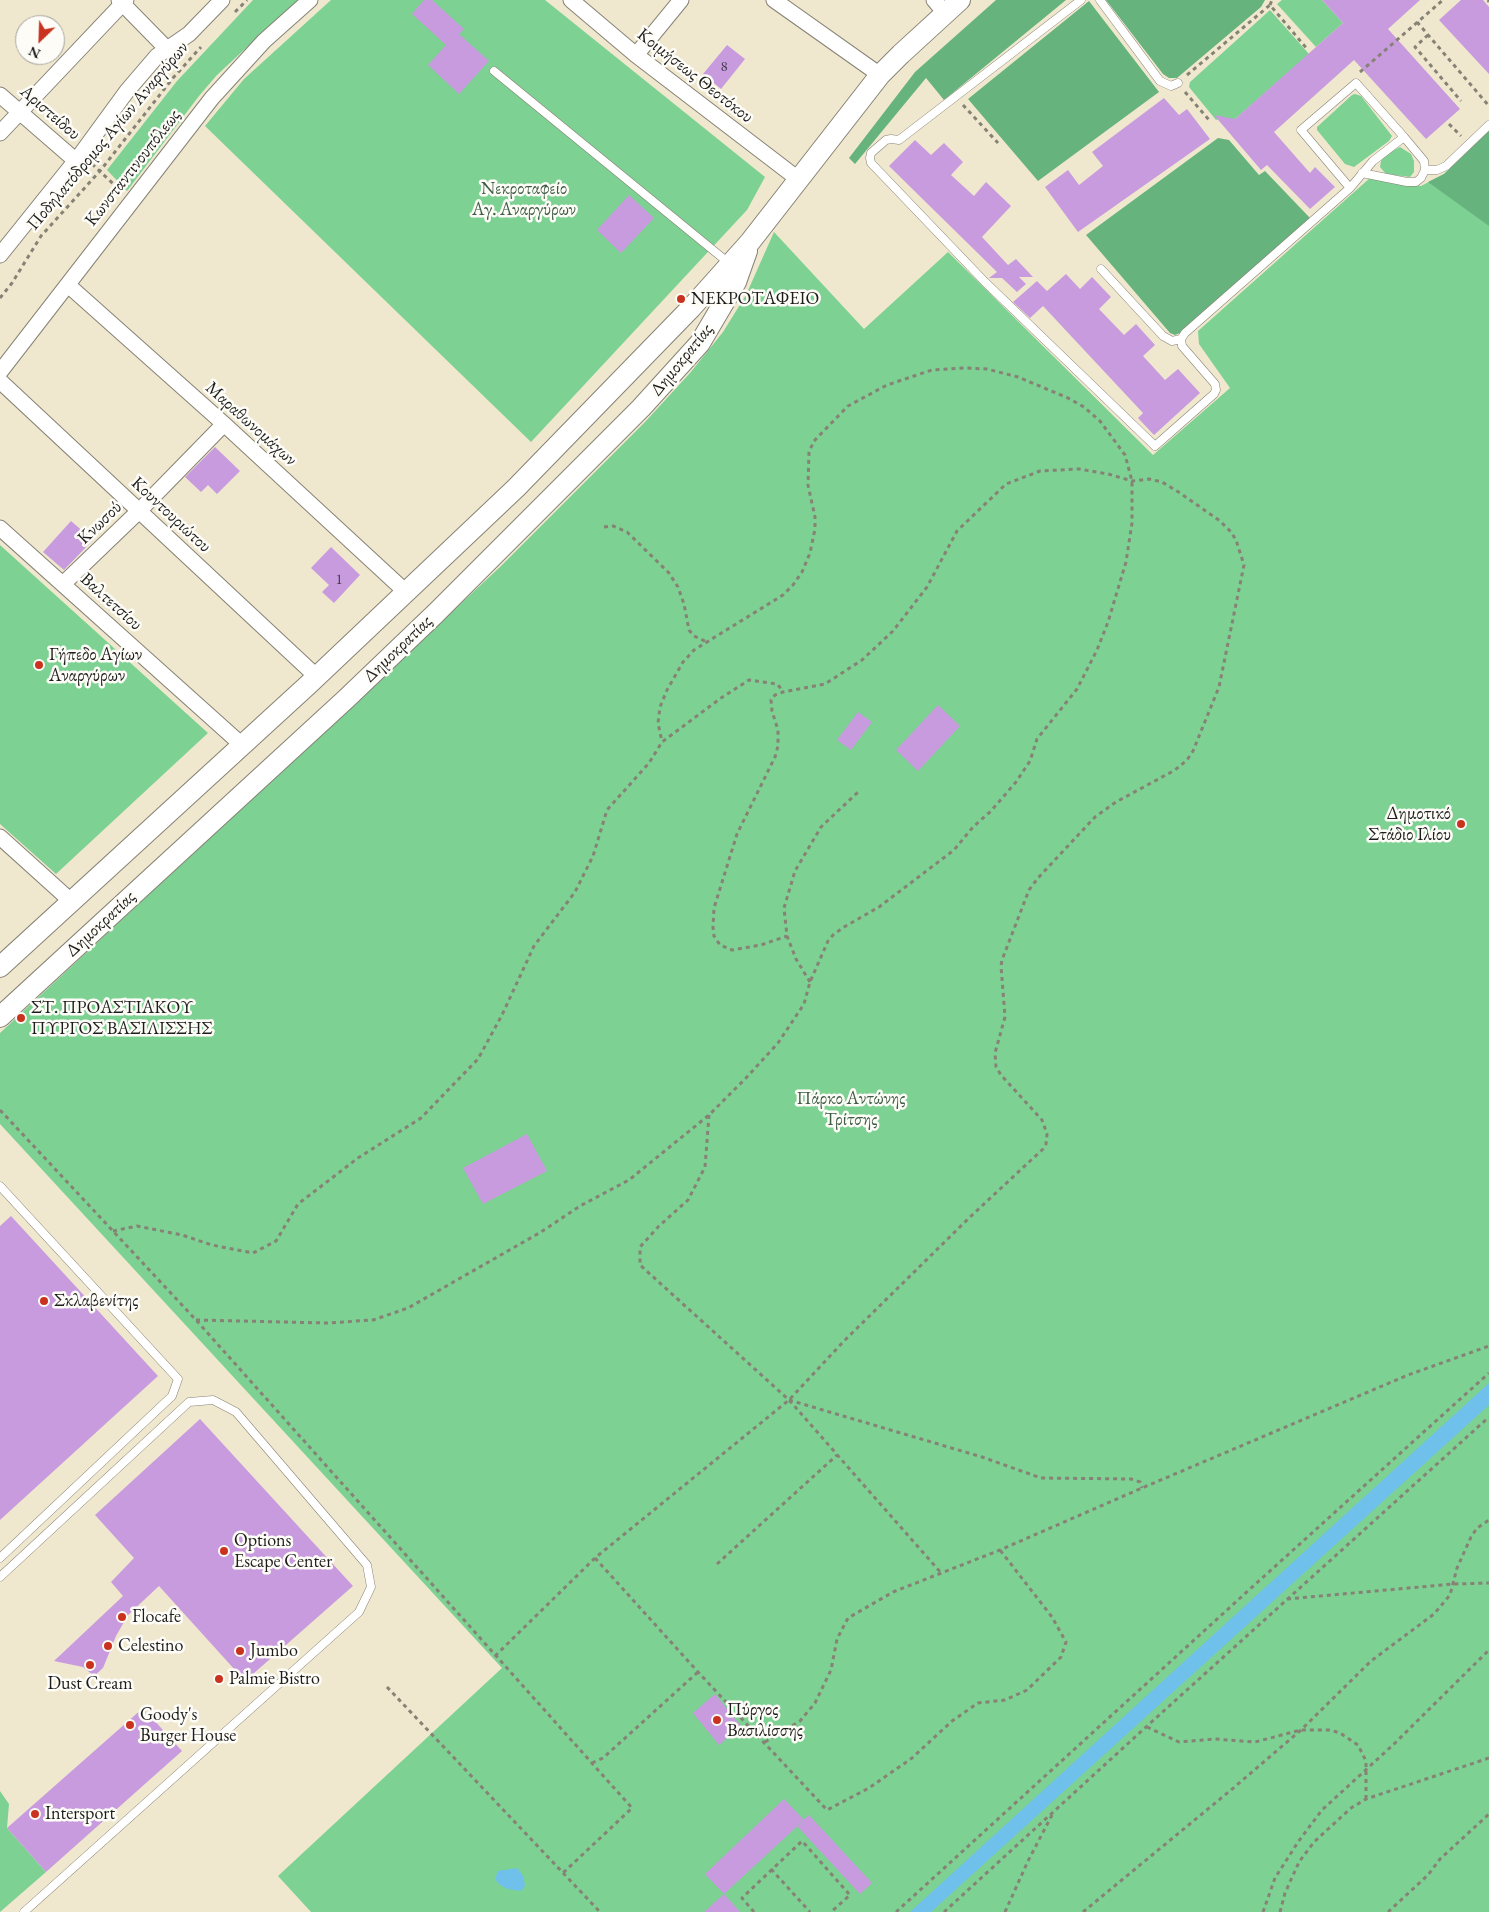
<!DOCTYPE html>
<html>
<head>
<meta charset="utf-8">
<style>
	body { margin:0 }
	#map { position:relative; width:1489px; height:1912px; overflow:hidden; background:#f0e8ce; font-family:"EB Garamond",serif }
	canvas { display:block }
	.north { position:absolute; left:15px; top:15px; width:50px; height:50px; box-sizing:border-box; background:#fdfcf7; border:1px solid #a3a29f; border-radius:50%; rotate:204deg; font-size:14px; font-weight:700; line-height:20px; text-align:center; color:#1c1c1c }
	.north::after { content:''; display:block; margin:auto; width:18px; height:22px; background:#c8321e; clip-path:polygon(50% 0,100% 100%,50% 72%,0 100%) }
</style>
</head>
<body>
<div id="map">
<canvas width="1489" height="1912"></canvas>
<div class="north">N</div>
</div>
<script>
const c = document.querySelector('canvas').getContext('2d');
c.lineJoin = 'round';
function fill(path, color) {
  c.fillStyle = color;
  c.fill(path, 'evenodd');
}
function poly(rows) {
  const path = new Path2D();
  for (const r of rows) {
    path.moveTo(r[0], r[1]);
    for (let i = 2; i < r.length; i += 2) path.lineTo(r[i], r[i + 1]);
  }
  return path;
}
function strokePath(path, color, width, dash) {
  c.strokeStyle = color;
  c.lineWidth = width;
  c.lineCap = dash ? 'butt' : 'round';
  c.setLineDash(dash || []);
  c.stroke(path);
}
function drawText(font, color, halo, rows, align = 'center') {
  c.font = font + ' "EB Garamond",serif';
  c.lineWidth = 5;
  c.setLineDash([]);
  c.textBaseline = 'middle';
  c.strokeStyle = halo;
  c.fillStyle = color;
  for (const [text, x, y, turn = 0] of rows) {
    c.save();
    c.translate(x, y);
    c.rotate((+turn || 0) * Math.PI / 180);
    c.textAlign = isNaN(turn) ? turn : align;
    if (halo) c.strokeText(text, 0, 0);
    c.fillText(text, 0, 0);
    c.restore();
  }
}
fill(poly([
	[253,0,298,0,217,75,199,96,127,191,107,170,177,81],
	[331,0,545,0,765,177,747,210,531,442,205,126,244,79],
	[1282,0,1322,0,1343,23,1316,47,1277,4],
	[1270,10,1309,54,1234,120,1221,118,1216,120,1189,87,1190,82],
	[1355,94,1361,96,1392,136,1389,141,1354,167,1345,164,1317,130,1317,127,1352,95],
	[1489,131,1489,1912,311,1912,278,1876,502,1668,0,1124,0,1033,500,567,645,422,690,373,723,332,746,295,774,232,864,329,948,252,1153,455,1230,388,1199,344,1198,331,1371,177,1421,186,1444,174],
	[1400,147,1411,154,1414,161,1414,172,1410,177,1386,174,1380,167,1381,161,1385,155],
	[0,545,208,733,56,874,0,824],
	[0,1791,9,1804,7,1828,46,1872,0,1912]
]), '#7dd193');
fill(poly([
	[996,0,1066,0,944,100,926,78,855,164,849,158,915,72],
	[1106,0,1265,0,1261,7,1177,78,1169,78,1163,74],
	[1089,1,1159,92,1038,181,968,99],
	[1489,131,1489,226,1428,182,1444,174],
	[1218,138,1229,140,1259,175,1265,171,1310,218,1180,333,1175,335,1170,333,1086,235]
]), '#66b37d');
fill(poly([
	[1489,1383,1489,1405,931,1912,910,1912],
	[517,1868,523,1876,525,1886,521,1891,508,1889,500,1885,495,1879,498,1871]
]), '#6fc1eb');
fill(poly([
	[424,0,432,0,464,29,459,34,489,61,459,94,428,65,446,45,412,14],
	[1322,0,1420,0,1388,29,1460,109,1426,139,1354,60,1274,132,1310,173,1315,167,1335,187,1310,209,1267,165,1261,170,1214,115,1235,119,1343,23],
	[1461,0,1483,0,1489,7,1489,74,1439,20],
	[727,45,745,59,721,89,703,74],
	[1164,98,1179,115,1187,109,1210,139,1078,232,1045,187,1068,170,1079,185,1103,166,1092,152],
	[915,140,931,155,944,143,963,162,951,175,974,196,986,182,1011,206,982,237,1008,265,1016,259,1033,277,1019,277,1026,284,1017,292,1002,278,989,278,997,272,889,166],
	[629,195,654,218,621,253,597,230],
	[1066,274,1080,289,1092,277,1111,297,1099,309,1124,335,1136,324,1155,345,1143,356,1165,380,1178,369,1200,393,1154,435,1138,418,1143,413,1043,306,1030,318,1013,302,1037,281,1047,291],
	[215,447,240,471,217,494,208,485,201,492,185,477],
	[71,521,93,540,64,570,43,552],
	[331,547,360,575,334,603,322,592,329,585,311,568],
	[938,705,960,726,918,771,896,750],
	[858,712,872,722,851,750,837,740],
	[527,1134,547,1171,483,1204,463,1168],
	[11,1216,158,1376,0,1520,0,1226],
	[200,1419,353,1586,245,1681,159,1586,128,1615,116,1636,103,1668,94,1676,83,1667,54,1661,123,1596,111,1582,134,1558,95,1515],
	[715,1694,741,1726,719,1745,693,1713],
	[143,1708,182,1751,46,1872,7,1828],
	[784,1799,804,1820,724,1894,705,1874],
	[809,1815,872,1883,860,1894,797,1826],
	[724,1894,740,1912,704,1912]
]), '#c79bde');
const service = poly([
	[1081,0,899,140,891,139,886,140,871,153,870,158,871,163,985,282,1155,446,1214,394,1216,390,1215,384,1182,346,1181,339,1185,333,1350,188,1301,130,1356,83,1404,137,1373,161,1350,188],
	[1100,0,1160,81,1171,86,1178,83],
	[494,71,730,264],
	[1425,170,1437,170,1446,166,1489,125],
	[1362,173,1407,182,1416,182,1421,178,1425,170,1424,161,1404,137],
	[1101,269,1163,336,1172,341,1181,339],
	[0,1186,178,1379,172,1396,0,1558],
	[0,1577,189,1402,213,1400,236,1412,367,1565,371,1587,359,1612,24,1912]
]);
const minor = poly([
	[119,0,166,48],
	[571,0,636,55,798,179],
	[774,0,880,75],
	[934,0,945,13],
	[636,55,681,0],
	[0,95,75,160],
	[0,133,126,0],
	[0,255,81,154,127,91,157,56,189,34,222,0],
	[68,285,224,424,407,593],
	[0,372,212,98,264,41,310,0],
	[0,381,317,677],
	[0,528,242,745],
	[63,584,139,511,224,424],
	[0,837,72,902]
]);
const secondary = poly([
	[0,967,309,684,516,488,691,308,750,242,880,75,901,54,960,0],
	[0,1017,346,699,436,613,641,408,700,343,736,282,747,251]
]);
strokePath(service, '#868275', 9);
strokePath(minor, '#868275', 17);
strokePath(secondary, '#868275', 22);
strokePath(poly([
	[1488,0,1489,2],
	[1270,5,1272,0],
	[235,12,247,0],
	[1417,22,1489,106],
	[1428,35,1415,47,1461,101],
	[1360,72,1443,0],
	[1187,75,1270,5,1308,50],
	[1185,92,1209,120],
	[963,105,998,143],
	[1449,124,1461,136],
	[92,164,121,191],
	[0,298,12,283,41,236,100,171,173,78,201,47],
	[604,527,613,526,627,532,669,573,678,587,684,604,689,630,694,636,707,642],
	[810,982,796,959,787,936,784,908,795,871,821,827,858,792],
	[0,1110,196,1320,632,1808,563,1873],
	[709,1115,705,1167,688,1200,659,1226,640,1247,640,1265,789,1400,942,1574],
	[113,1231,137,1226,182,1235,212,1245,253,1253,276,1241,298,1204,358,1158,421,1118,478,1059,502,1015,534,946,575,892,593,856,607,810,649,763,662,742,721,698,749,680,777,684,783,691],
	[196,1320,327,1323,373,1320,408,1308,541,1232,580,1206,629,1180,709,1115,746,1078,778,1043,804,1004,810,982,828,941,833,935,844,927,879,907,954,850,973,827,991,811,1016,782,1030,761,1037,739,1077,689,1097,650,1108,622,1126,562,1132,523,1132,481,1125,455,1100,421,1084,407,1068,398,1018,377,987,369,965,368,932,370,887,385,848,406,814,441,809,452,808,485,815,517,815,529,810,553,802,572,793,585,783,595,694,650,683,662,667,690,660,707,658,723,662,742],
	[789,1400,982,1457,1041,1478,1131,1479,1140,1482,1142,1488],
	[595,1558,698,1672,827,1810,869,1788,912,1758,952,1721,978,1703,1005,1700,1027,1690,1061,1657,1066,1642,1052,1617,1000,1550],
	[717,1564,837,1455],
	[1287,1599,1453,1584,1489,1583],
	[495,1656,595,1558,789,1400,844,1341,970,1217,1043,1149,1046,1144,1047,1134,1042,1120,1001,1075,996,1067,995,1053,1005,1017,1001,966,1002,960,1029,890,1038,878,1095,817,1116,802,1175,770,1187,760,1193,751,1219,687,1244,565,1236,540,1231,532,1220,521,1180,493,1162,482,1149,479,1132,481,1108,474,1079,469,1040,471,1006,484,957,531,927,587,893,631,862,660,825,684,783,692,775,695,771,700,772,711,778,730,778,746,775,757,737,834,714,908,713,927,714,936,720,945,732,950,761,945,787,936],
	[387,1687,600,1912],
	[1147,1727,1179,1742,1215,1739,1255,1742,1301,1730,1330,1730,1340,1733,1358,1745,1366,1761,1366,1799],
	[765,1742,800,1721,815,1703,831,1670,837,1639,848,1618,893,1592,1000,1550,1142,1488,1408,1375,1489,1346],
	[592,1763,603,1758,698,1672],
	[771,1869,810,1912],
	[754,1912,742,1898,802,1841,850,1895,831,1912],
	[896,1912,1250,1589,1489,1373],
	[944,1912,1146,1727,1489,1417],
	[1005,1912,1028,1861,1052,1815],
	[1083,1912,1231,1790,1301,1730,1371,1661,1434,1614,1450,1595,1457,1568,1471,1537,1477,1528,1489,1520],
	[1263,1912,1275,1878,1298,1842,1322,1810,1394,1744,1489,1650],
	[1280,1912,1285,1893,1299,1862,1314,1842,1351,1808,1366,1799,1489,1758],
	[1388,1912,1428,1875,1440,1859,1489,1814]
]), '#868275', 3, [4, 4]);
strokePath(service, '#fff', 8);
strokePath(minor, '#fff', 15);
strokePath(secondary, '#fff', 20);
for (const [x, y, r, color] of [
	[681,299,5,"#c8321e"],
	[39,665,5,"#c8321e"],
	[1461,824,5,"#c8321e"],
	[21,1018,5,"#c8321e"],
	[44,1301,5,"#c8321e"],
	[224,1551,5,"#c8321e"],
	[122,1617,5,"#c8321e"],
	[108,1646,5,"#c8321e"],
	[240,1651,5,"#c8321e"],
	[90,1665,5,"#c8321e"],
	[219,1679,5,"#c8321e"],
	[717,1720,5,"#c8321e"],
	[130,1725,5,"#c8321e"],
	[35,1814,5,"#c8321e"]
]) {
  const dot = new Path2D();
  dot.arc(x, y, r, 0, 2 * Math.PI);
  c.fillStyle = color;
  c.fill(dot);
  strokePath(dot, '#fdfcf7', 2);
}
drawText('15px', '#473c4c', null, [
	["8",724,67],
	["1",339,580]
]);
drawText('18px', '#1c1c1c', '#fdfcf7', [
	["Κοιμήσεως Θεοτόκου",695,76,38],
	["Αριστείδου",50,113,41],
	["Ποδηλατόδρομος Αγίων Αναργύρων",108,136,-50],
	["Κωνσταντινουπόλεως",133,168,-52],
	["Δημοκρατίας",682,360,-51],
	["Μαραθωνομάχων",251,424,42],
	["Κουντουριώτου",171,515,43],
	["Κνωσού",100,523,-44],
	["Βαλτετσίου",111,602,42],
	["Δημοκρατίας",398,649,-44],
	["Δημοκρατίας",101,924,-43]
]);
drawText('18px', '#3e5b46', '#fdfcf7', [
	["Νεκροταφείο",524,189],
	["Αγ. Αναργύρων",524,210],
	["Πάρκο Αντώνης",851,1099],
	["Τρίτσης",851,1120]
]);
drawText('18px', '#1c1c1c', '#fdfcf7', [
	["ΝΕΚΡΟΤΑΦΕΙΟ",691,299],
	["Γήπεδο Αγίων",49,655],
	["Αναργύρων",49,676],
	["Δημοτικό",1451,814,"right"],
	["Στάδιο Ιλίου",1451,835,"right"],
	["ΣΤ. ΠΡΟΑΣΤΙΑΚΟΥ",31,1008],
	["ΠΥΡΓΟΣ ΒΑΣΙΛΙΣΣΗΣ",31,1029],
	["Σκλαβενίτης",54,1301],
	["Options",234,1541],
	["Escape Center",234,1562],
	["Flocafe",132,1617],
	["Celestino",118,1646],
	["Jumbo",250,1651],
	["Palmie Bistro",229,1679],
	["Dust Cream",90,1684,"center"],
	["Πύργος",727,1710],
	["Βασιλίσσης",727,1731],
	["Goody's",140,1715],
	["Burger House",140,1736],
	["Intersport",45,1814]
], 'left');
</script>
</body>
</html>
